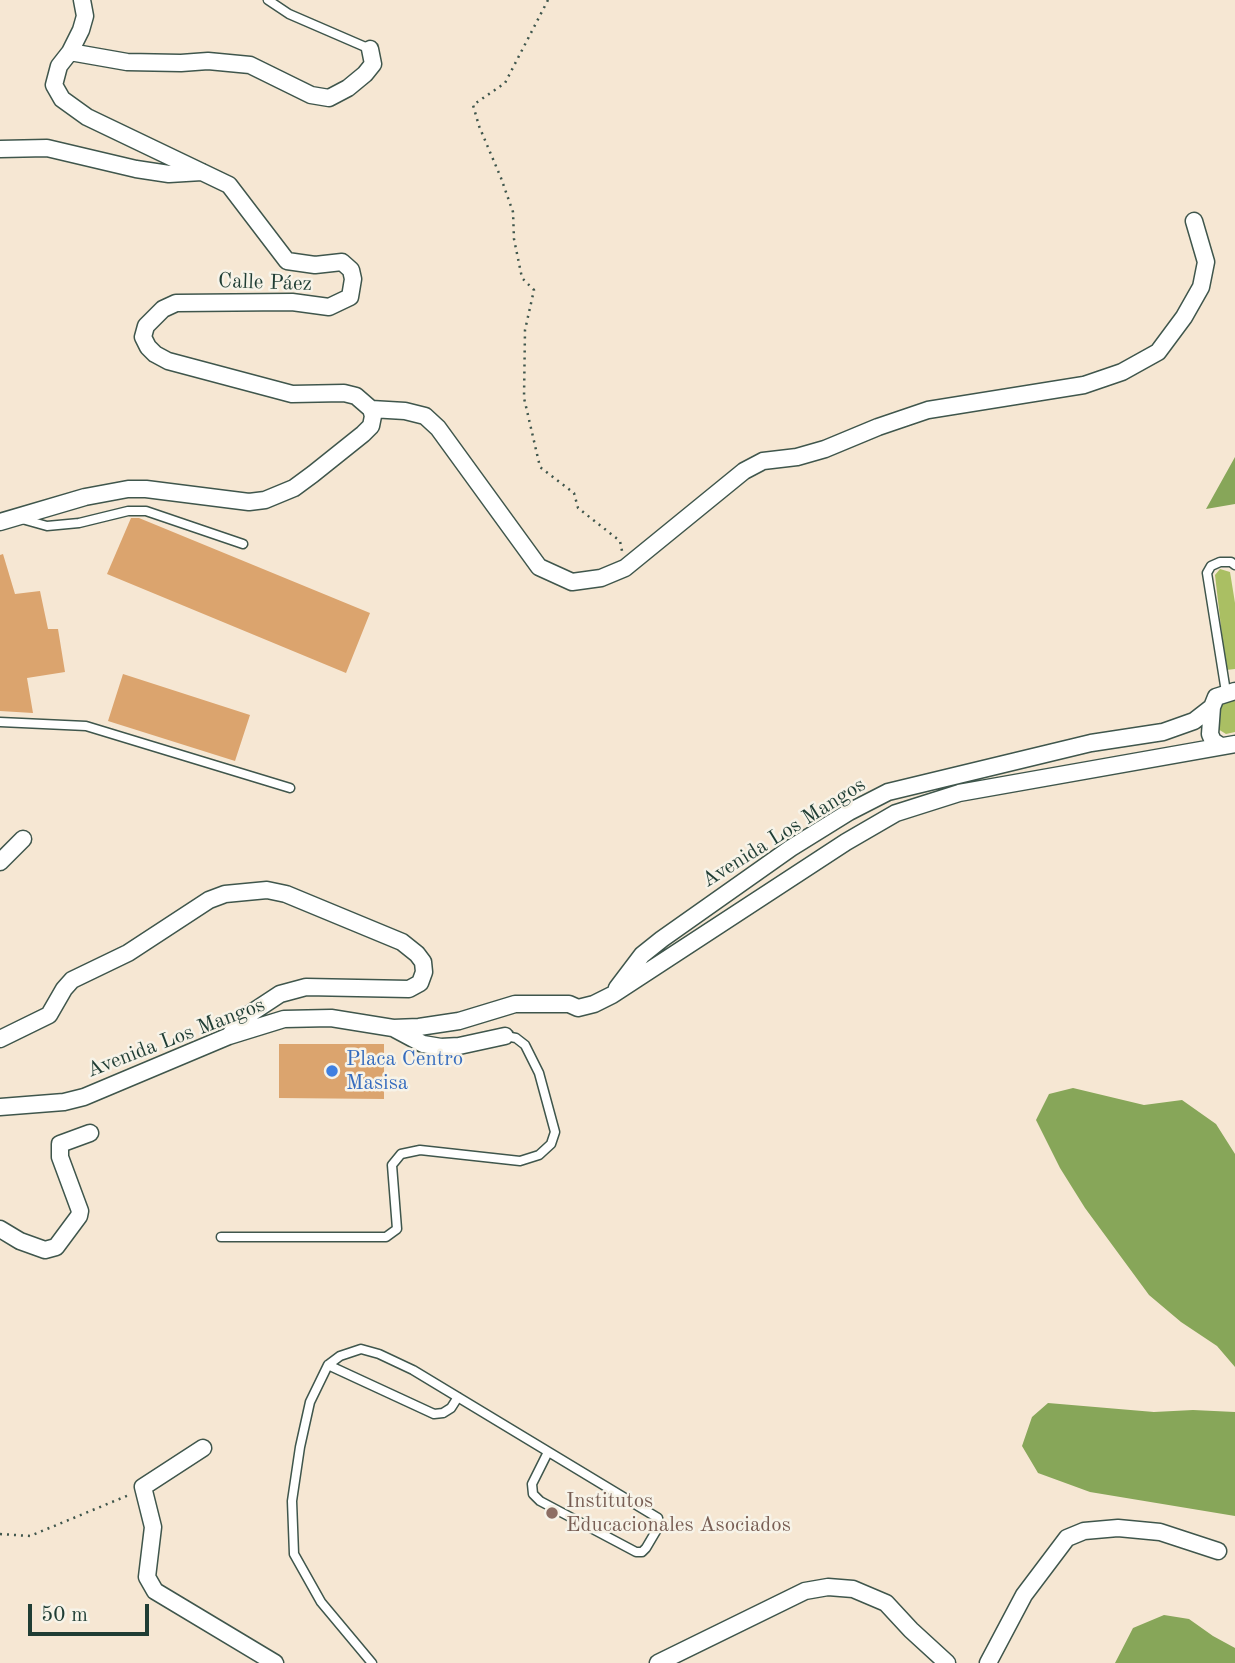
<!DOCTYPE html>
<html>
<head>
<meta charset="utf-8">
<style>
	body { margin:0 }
	#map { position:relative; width:1235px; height:1663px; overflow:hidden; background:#f6e7d3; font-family:"Old Standard TT",serif }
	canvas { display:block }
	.scale { position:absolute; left:28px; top:1604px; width:121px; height:32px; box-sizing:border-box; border:4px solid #1f3d34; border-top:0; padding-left:9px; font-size:21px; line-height:24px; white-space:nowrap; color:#1f3d34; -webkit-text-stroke:5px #f7f3e8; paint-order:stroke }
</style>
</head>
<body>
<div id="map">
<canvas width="1235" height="1663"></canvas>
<div class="scale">50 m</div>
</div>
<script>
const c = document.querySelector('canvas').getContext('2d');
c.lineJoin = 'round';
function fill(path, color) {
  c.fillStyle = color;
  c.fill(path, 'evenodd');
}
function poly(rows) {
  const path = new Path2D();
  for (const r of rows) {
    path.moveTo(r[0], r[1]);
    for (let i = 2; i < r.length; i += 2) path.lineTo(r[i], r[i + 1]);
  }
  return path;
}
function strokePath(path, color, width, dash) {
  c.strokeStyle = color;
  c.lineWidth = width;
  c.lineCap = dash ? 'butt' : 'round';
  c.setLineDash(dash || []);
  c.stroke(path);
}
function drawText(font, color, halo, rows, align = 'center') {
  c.font = font + ' "Old Standard TT",serif';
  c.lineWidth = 5;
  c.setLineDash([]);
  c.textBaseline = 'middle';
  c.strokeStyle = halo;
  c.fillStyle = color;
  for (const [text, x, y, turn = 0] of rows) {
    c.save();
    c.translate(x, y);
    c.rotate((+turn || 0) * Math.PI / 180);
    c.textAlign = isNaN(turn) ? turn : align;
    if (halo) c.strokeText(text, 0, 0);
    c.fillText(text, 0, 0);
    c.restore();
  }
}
fill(poly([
	[1220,569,1230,572,1235,603,1235,669,1226,670,1215,575],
	[1235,698,1235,732,1226,734,1218,729,1216,721,1216,705]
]), '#aabf63');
fill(poly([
	[1235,457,1235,504,1206,509],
	[1073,1088,1144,1105,1182,1100,1216,1124,1235,1154,1235,1367,1217,1346,1181,1322,1149,1295,1085,1208,1060,1168,1036,1120,1049,1094],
	[1048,1403,1154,1412,1193,1410,1235,1412,1235,1516,1090,1492,1038,1473,1022,1446,1032,1417],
	[1164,1615,1189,1619,1213,1636,1235,1648,1235,1663,1115,1663,1133,1628]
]), '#87a659');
fill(poly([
	[131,518,139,518,370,613,346,673,107,574],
	[3,554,15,594,40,591,48,629,58,629,65,672,27,678,33,713,0,711,0,555],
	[123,674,250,715,235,761,108,721],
	[279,1044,384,1044,384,1099,279,1098]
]), '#dba46e');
const lane = poly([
	[268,0,289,14,370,49],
	[22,519,47,526,79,523,128,511,146,511,243,544],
	[1226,692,1207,573,1211,566,1220,562,1231,562,1235,565],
	[0,722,86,726,290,788],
	[221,1237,386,1237,397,1229,392,1165,401,1154,420,1150,520,1161,539,1155,551,1144,555,1132,539,1073,525,1045,516,1038,505,1036],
	[328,1365,434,1414,443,1413,451,1408,458,1397],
	[372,1663,321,1602,294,1554,292,1501,300,1447,310,1402,328,1365,340,1356,361,1349,379,1354,413,1370,658,1518,659,1526,646,1548,642,1552,636,1552,540,1501,533,1494,532,1484,548,1452]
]);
const street = poly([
	[70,52,127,62,181,63,208,61,250,65,311,95,329,98,348,88,365,74,373,64,370,49],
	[0,149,47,148,136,169,169,174,202,172],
	[371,409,405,411,425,416,438,428,539,567,572,582,601,578,625,568,744,471,763,461,797,457,825,449,878,427,928,410,1084,385,1122,372,1158,352,1184,317,1201,287,1206,262,1194,221],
	[0,522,85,497,128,489,146,489,249,502,265,500,294,488,313,474,363,434,371,426,373,416,371,409,356,396,344,393,292,394,277,390,168,361,155,354,148,347,143,337,146,326,163,309,176,303,292,302,329,307,350,297,353,279,351,270,342,262,315,265,287,261,229,185,87,117,62,99,54,85,59,66,70,52,81,30,85,16,82,0],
	[1221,746,1213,741,1210,734,1212,707,1216,697,1235,691],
	[0,862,23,839],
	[617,988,642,955,662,939,791,848,849,812,888,792,1091,743,1163,732,1194,721,1212,707],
	[393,1028,423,1044,441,1047,459,1046,505,1036],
	[0,1039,49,1015,64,989,72,980,128,953,209,900,225,894,267,890,286,894,402,942,417,954,423,962,424,972,420,983,409,989,306,987,280,994,242,1019,229,1036],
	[0,1107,64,1102,84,1097,229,1036,284,1019,331,1018,393,1028,419,1027,459,1021,515,1004,569,1004,578,1008,594,1004,612,995,846,842,896,813,959,793,1235,744],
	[0,1229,20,1241,45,1250,56,1247,79,1216,80,1211,60,1157,60,1144,90,1133],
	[203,1448,143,1487,153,1527,147,1577,155,1591,275,1663],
	[658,1663,805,1591,828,1587,853,1589,886,1603,911,1630,947,1663],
	[988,1663,1024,1595,1067,1538,1084,1531,1118,1528,1160,1532,1218,1551]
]);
strokePath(lane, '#3f564c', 11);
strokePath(street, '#3f564c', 19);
strokePath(poly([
	[548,0,505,83,473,105,479,126,501,178,513,212,514,239,522,278,534,290,525,330,524,398,540,467,574,493,578,508,620,541,622,551],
	[0,1534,30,1536,129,1495]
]), '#3f564c', 2.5, [2, 5]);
strokePath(lane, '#fff', 8);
strokePath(street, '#fff', 16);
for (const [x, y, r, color] of [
	[332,1071,7,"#3f7fe0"],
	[552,1513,7,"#8d6e63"]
]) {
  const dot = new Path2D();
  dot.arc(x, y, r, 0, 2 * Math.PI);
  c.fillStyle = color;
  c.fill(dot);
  strokePath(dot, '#f7f3e8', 2.5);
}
drawText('21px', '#1f3d34', '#f7f3e8', [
	["Calle Páez",265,283,2],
	["Avenida Los Mangos",784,833,-32],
	["Avenida Los Mangos",176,1038,-21]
]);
drawText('21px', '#366cbe', '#f7f3e8', [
	["Placa Centro",346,1059],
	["Masisa",346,1083]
], 'left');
drawText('21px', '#785e54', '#f7f3e8', [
	["Institutos",566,1501],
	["Educacionales Asociados",566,1525]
], 'left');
</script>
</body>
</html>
